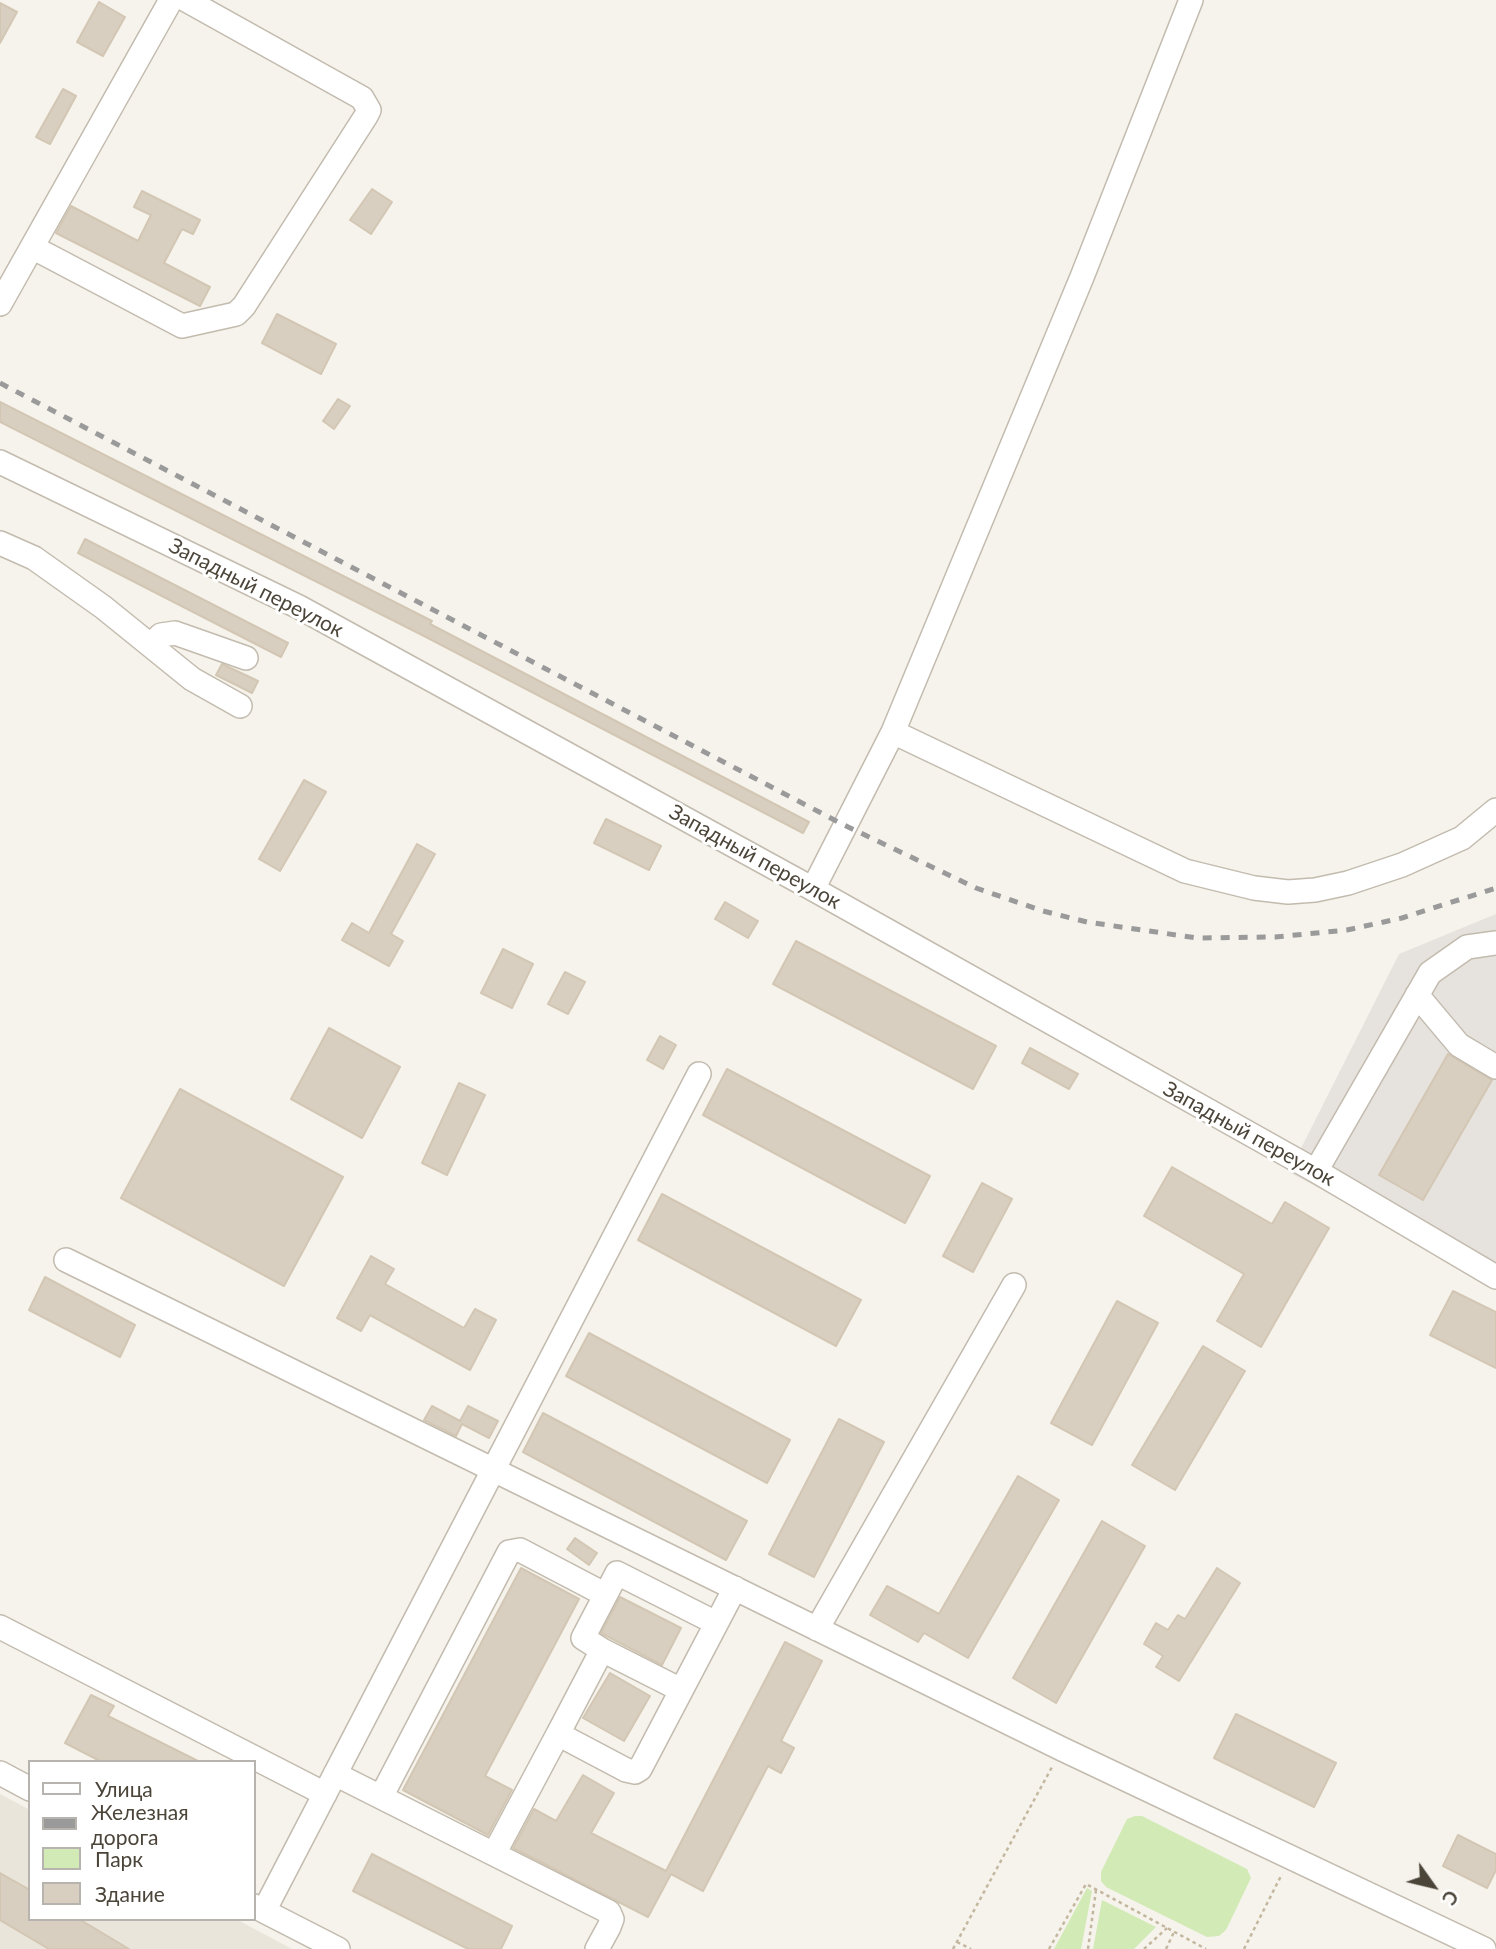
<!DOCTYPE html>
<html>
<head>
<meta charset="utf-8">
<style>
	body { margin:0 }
	#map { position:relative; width:1496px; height:1949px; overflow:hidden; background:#f6f3ec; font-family:Lato,sans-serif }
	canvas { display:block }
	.legend { position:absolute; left:28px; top:1760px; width:228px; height:161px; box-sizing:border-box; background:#fff; border:2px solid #b7b4b0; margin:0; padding:9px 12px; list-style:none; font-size:21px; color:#4b4439 }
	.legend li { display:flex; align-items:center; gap:14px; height:35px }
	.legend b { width:35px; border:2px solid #b7b4b0 }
	.north { position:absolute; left:1398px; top:1851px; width:70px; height:70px; -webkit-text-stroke:5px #fff; paint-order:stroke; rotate:124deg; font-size:19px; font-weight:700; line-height:28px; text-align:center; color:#4b4439 }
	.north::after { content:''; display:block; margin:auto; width:24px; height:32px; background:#4b4439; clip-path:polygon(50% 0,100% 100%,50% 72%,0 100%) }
</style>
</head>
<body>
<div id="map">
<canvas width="1496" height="1949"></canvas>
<ul class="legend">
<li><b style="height:9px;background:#fff"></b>Улица</li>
<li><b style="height:9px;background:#9a9a9a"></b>Железная дорога</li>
<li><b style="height:19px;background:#d2eab5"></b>Парк</li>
<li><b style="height:19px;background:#d8cfc1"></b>Здание</li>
</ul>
<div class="north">С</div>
</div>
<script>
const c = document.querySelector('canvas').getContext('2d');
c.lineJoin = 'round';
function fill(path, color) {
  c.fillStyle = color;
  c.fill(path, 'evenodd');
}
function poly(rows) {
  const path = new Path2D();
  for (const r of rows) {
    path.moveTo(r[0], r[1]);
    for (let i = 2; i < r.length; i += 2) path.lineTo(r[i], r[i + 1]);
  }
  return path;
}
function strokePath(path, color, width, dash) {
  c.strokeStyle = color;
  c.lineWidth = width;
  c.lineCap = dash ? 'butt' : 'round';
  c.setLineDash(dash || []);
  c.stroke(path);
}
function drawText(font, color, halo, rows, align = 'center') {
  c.font = font + ' Lato,sans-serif';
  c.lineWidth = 6;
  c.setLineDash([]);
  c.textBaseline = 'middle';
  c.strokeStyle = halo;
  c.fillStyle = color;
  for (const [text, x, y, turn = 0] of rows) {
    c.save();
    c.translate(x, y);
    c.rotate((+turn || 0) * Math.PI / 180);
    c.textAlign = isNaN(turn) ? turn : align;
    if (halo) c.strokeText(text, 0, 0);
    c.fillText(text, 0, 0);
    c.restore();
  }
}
fill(poly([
	[0,1794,30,1810,30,1919,236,1919,292,1949,0,1949]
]), '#eae5da');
fill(poly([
	[1496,914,1496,1284,1289,1172,1399,954]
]), '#e6e2dd');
fill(poly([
	[1135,1816,1142,1816,1247,1869,1251,1878,1226,1930,1219,1936,1207,1937,1106,1887,1101,1881,1101,1872,1127,1819],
	[1087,1888,1092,1891,1081,1949,1054,1949],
	[1102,1900,1156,1927,1134,1949,1093,1949]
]), '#d2eab5');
const building = poly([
	[99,2,125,17,103,56,77,42,99,2],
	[0,3,17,12,0,43,0,3],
	[63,89,76,96,50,144,36,137,63,89],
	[372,189,392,202,371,234,350,220,372,189],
	[142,191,200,220,193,234,182,229,164,263,210,287,200,306,56,233,71,206,138,241,151,215,134,207,142,191],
	[277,314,336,344,321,374,262,343,277,314],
	[338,399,350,406,334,429,323,421,338,399],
	[0,402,432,621,430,624,809,822,803,833,424,636,0,422,0,402],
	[85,539,288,643,281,657,78,553,85,539],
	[222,664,258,681,252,693,216,675,222,664],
	[304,780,326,792,280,871,259,859,304,780],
	[606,819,661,846,649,870,594,843,606,819],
	[417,844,435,854,391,934,403,941,389,966,342,940,352,923,369,933,417,844],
	[725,902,758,921,748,938,715,919,725,902],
	[796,941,996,1046,973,1089,773,984,796,941],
	[503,949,533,964,512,1008,481,993,503,949],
	[565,972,585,982,568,1014,548,1004,565,972],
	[329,1028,400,1067,362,1138,291,1099,329,1028],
	[660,1036,676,1045,663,1069,647,1060,660,1036],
	[1030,1048,1078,1074,1069,1089,1022,1063,1030,1048],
	[1448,1054,1492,1080,1423,1200,1379,1175,1448,1054],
	[727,1069,930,1176,905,1223,703,1115,727,1069],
	[459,1083,485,1095,447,1175,422,1163,459,1083],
	[180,1089,343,1177,284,1286,121,1198,180,1089],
	[1172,1167,1272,1224,1285,1202,1329,1228,1261,1347,1217,1321,1244,1274,1144,1216,1172,1167],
	[982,1183,1012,1199,973,1272,943,1256,982,1183],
	[662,1194,861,1300,836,1346,638,1240,662,1194],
	[371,1256,394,1269,385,1284,464,1328,475,1309,496,1320,470,1370,370,1315,361,1331,337,1318,371,1256],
	[45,1277,135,1325,120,1357,29,1310,45,1277],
	[1453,1291,1496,1312,1496,1368,1430,1335,1453,1291],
	[1117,1301,1158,1323,1092,1445,1051,1423,1117,1301],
	[589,1333,790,1440,767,1483,566,1376,589,1333],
	[1203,1346,1245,1371,1175,1490,1132,1465,1203,1346],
	[432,1406,460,1421,468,1406,498,1421,489,1438,462,1424,456,1436,424,1420,432,1406],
	[543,1413,747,1521,726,1560,523,1452,543,1413],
	[839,1419,884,1442,814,1577,769,1554,839,1419],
	[1018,1476,1059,1500,968,1658,924,1633,918,1642,870,1615,887,1586,939,1614,1018,1476],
	[1102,1521,1145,1546,1056,1703,1013,1678,1102,1521],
	[575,1538,597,1553,589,1565,567,1549,575,1538],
	[521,1568,579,1599,485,1776,512,1790,488,1835,403,1790,521,1568],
	[1217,1568,1240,1583,1179,1681,1156,1667,1163,1656,1144,1644,1156,1623,1168,1630,1178,1615,1185,1619,1217,1568],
	[620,1597,681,1628,662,1665,601,1633,620,1597],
	[785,1642,822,1661,781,1741,794,1748,781,1773,768,1766,703,1891,671,1874,648,1917,513,1848,534,1809,556,1821,583,1775,614,1793,591,1833,666,1871,785,1642],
	[610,1673,650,1696,624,1741,583,1718,610,1673],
	[91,1695,114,1706,108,1716,200,1762,102,1762,65,1743,91,1695],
	[1236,1714,1336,1763,1314,1807,1214,1758,1236,1714],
	[1458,1835,1496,1854,1496,1870,1487,1888,1443,1866,1458,1835],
	[372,1854,512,1926,501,1949,468,1949,353,1891,372,1854],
	[0,1873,30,1890,30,1919,79,1919,129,1949,49,1949,0,1920,0,1873]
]);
fill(building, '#d8cfc1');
strokePath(building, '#d3c7b4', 2);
const minor = poly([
	[32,247,182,326,236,314,244,306,366,116,369,110,362,98,186,0],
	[0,304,171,0],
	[0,462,299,607,813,889,1316,1171,1496,1277],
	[0,543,34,558,103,607,192,679,240,706],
	[151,645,161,635,175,633,246,658],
	[893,732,1185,871,1254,888,1288,892,1315,890,1348,883,1402,865,1462,838,1496,810],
	[813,889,893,732,1082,277,1191,0],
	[1417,995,1459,1045,1496,1067],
	[1316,1171,1430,973,1467,947,1496,943],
	[66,1260,1062,1749,1484,1949],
	[0,1627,325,1794],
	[817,1629,1014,1285],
	[602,1650,583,1638,617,1573,716,1623],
	[558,1734,602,1650,681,1690],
	[0,1773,30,1789],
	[335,1774,609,1912,612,1919,609,1927,597,1949],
	[381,1797,509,1552,520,1550,604,1594],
	[494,1854,558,1734,626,1770,635,1772,640,1769,735,1588],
	[254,1906,338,1949],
	[264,1911,699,1074]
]);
strokePath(minor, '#c2bbae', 26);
strokePath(poly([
	[957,1942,971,1949],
	[953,1949,1052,1767],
	[1049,1949,1086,1884,1206,1949],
	[1088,1949,1096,1890],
	[1144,1949,1167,1928],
	[1166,1949,1174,1932],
	[1244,1949,1282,1874]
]), '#c4b79f', 2.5, [3.5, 3.5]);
strokePath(minor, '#fff', 23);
strokePath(poly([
	[0,383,844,825,976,888,1043,911,1087,922,1197,938,1275,937,1347,930,1402,918,1496,888]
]), '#9a9a9a', 5, [9, 9]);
drawText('21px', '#4b4439', '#fff', [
	["Западный переулок",256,588,27],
	["Западный переулок",755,857,29],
	["Западный переулок",1249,1134,29]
]);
</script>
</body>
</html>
